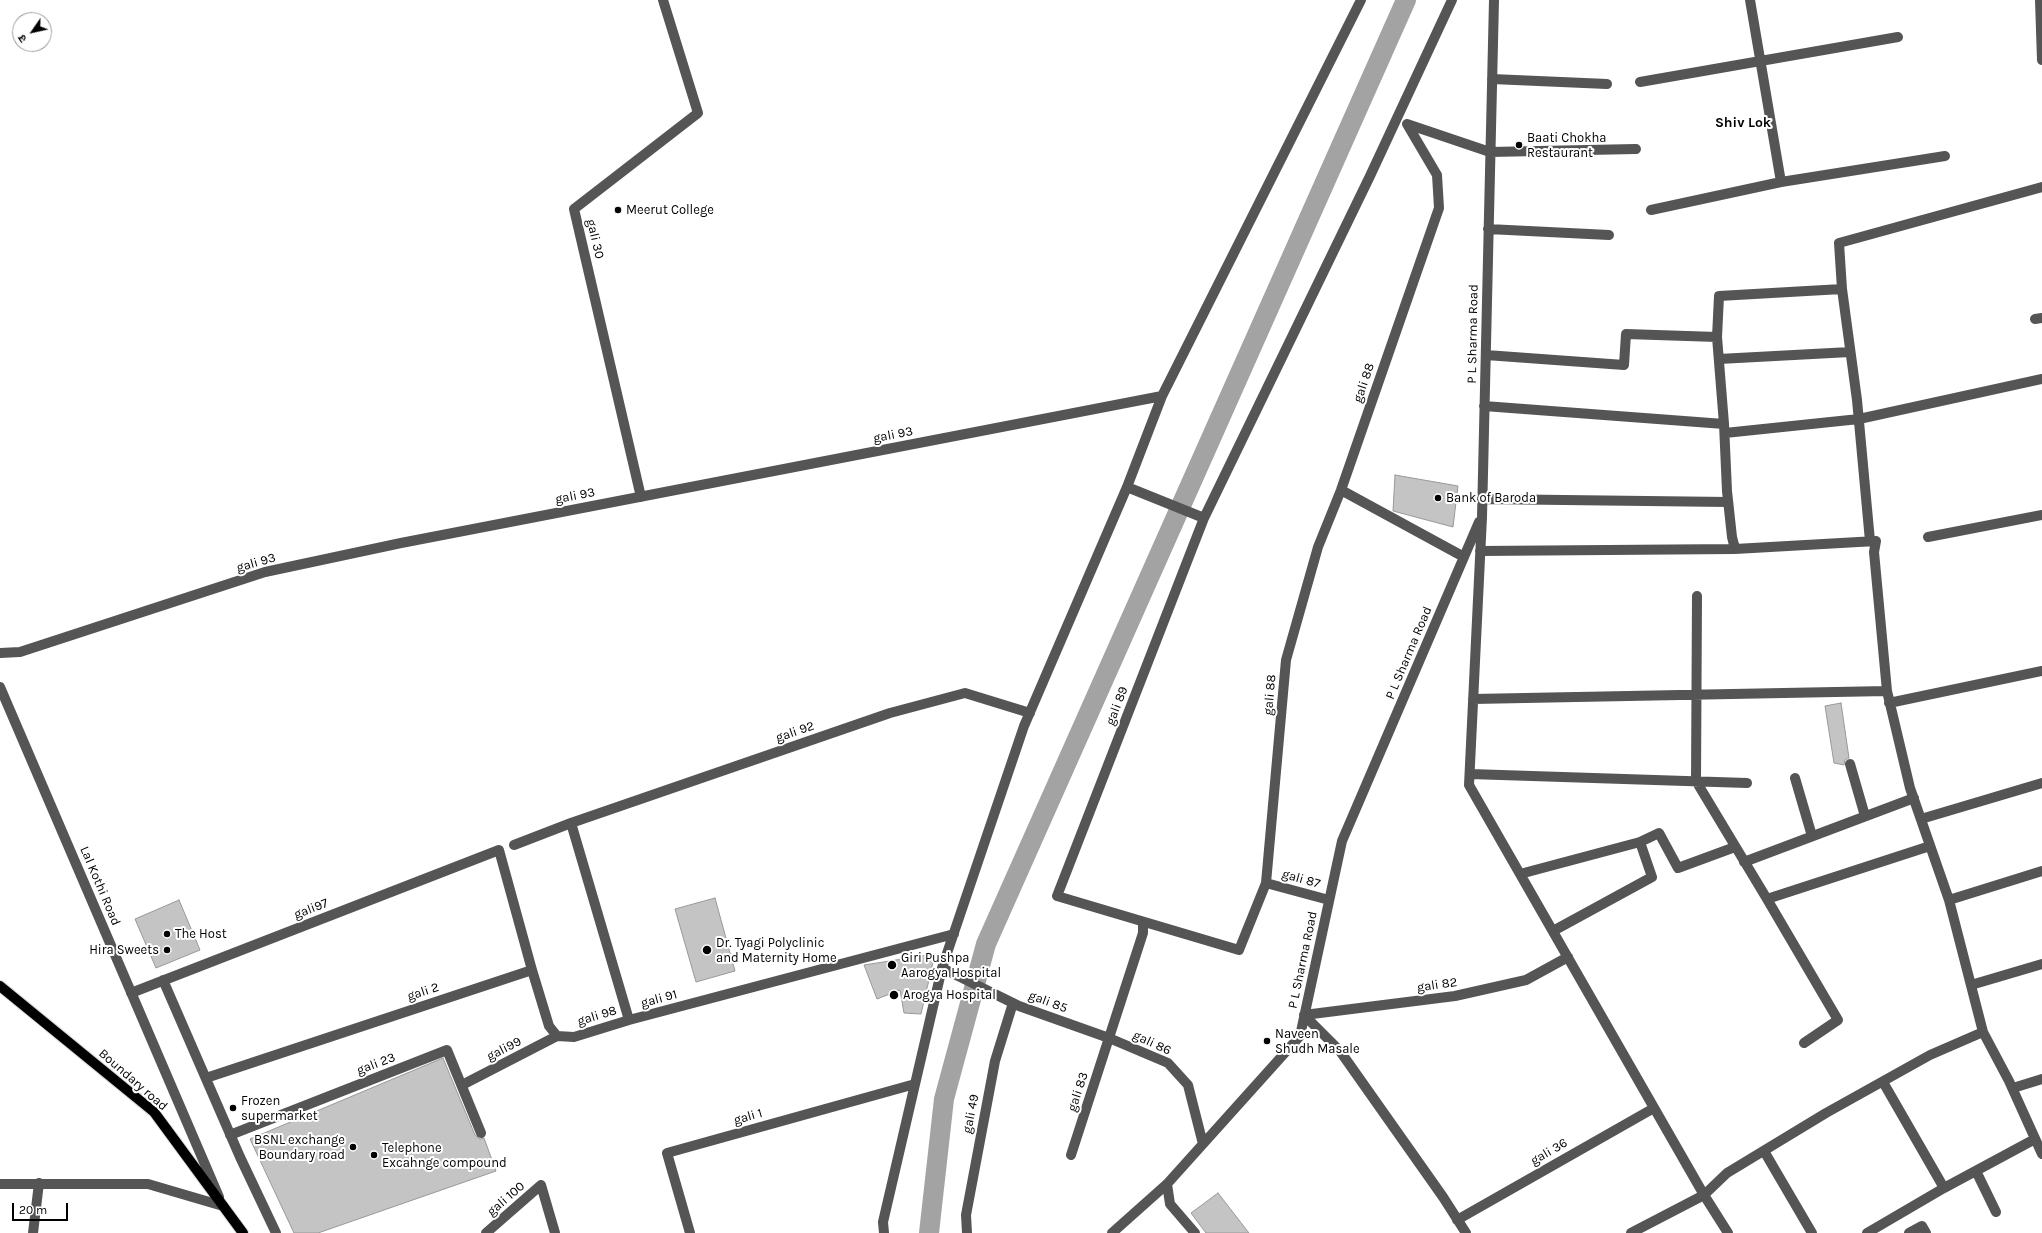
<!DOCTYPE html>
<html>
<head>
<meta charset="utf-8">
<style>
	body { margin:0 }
	#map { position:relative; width:2042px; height:1233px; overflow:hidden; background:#fff; font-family:Karla,"Noto Sans Devanagari",sans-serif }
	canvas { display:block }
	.north { position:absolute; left:12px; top:12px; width:40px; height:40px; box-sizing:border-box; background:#fff; border:1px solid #999; border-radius:50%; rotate:236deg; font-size:11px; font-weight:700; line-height:16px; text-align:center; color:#000 }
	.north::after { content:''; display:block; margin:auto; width:14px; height:18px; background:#000; clip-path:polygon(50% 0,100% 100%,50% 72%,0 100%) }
	.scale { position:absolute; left:12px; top:1203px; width:56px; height:18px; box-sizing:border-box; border:2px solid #000; border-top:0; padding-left:5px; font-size:12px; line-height:14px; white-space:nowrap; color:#000; -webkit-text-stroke:3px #fff; paint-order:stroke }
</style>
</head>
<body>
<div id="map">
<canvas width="2042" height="1233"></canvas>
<div class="north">उ</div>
<div class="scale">20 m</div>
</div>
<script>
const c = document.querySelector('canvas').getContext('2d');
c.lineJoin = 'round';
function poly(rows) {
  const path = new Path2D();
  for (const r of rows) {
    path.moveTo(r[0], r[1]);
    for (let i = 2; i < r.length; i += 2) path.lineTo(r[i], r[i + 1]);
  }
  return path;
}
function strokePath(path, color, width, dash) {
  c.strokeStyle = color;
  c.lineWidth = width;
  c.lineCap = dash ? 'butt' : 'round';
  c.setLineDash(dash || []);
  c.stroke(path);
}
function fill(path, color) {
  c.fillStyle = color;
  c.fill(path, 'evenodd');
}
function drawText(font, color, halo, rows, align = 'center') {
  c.font = font + ' Karla,sans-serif';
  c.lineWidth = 4;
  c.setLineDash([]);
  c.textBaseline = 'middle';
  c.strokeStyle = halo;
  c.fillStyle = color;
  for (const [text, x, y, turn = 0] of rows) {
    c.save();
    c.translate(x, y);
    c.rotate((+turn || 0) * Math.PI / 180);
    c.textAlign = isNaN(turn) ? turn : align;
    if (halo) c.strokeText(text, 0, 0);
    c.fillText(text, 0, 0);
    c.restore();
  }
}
strokePath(poly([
	[929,1233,944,1099,986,944,1406,0]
]), '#a3a3a3', 20);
const building = poly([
	[1395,475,1458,486,1453,527,1393,511,1395,475],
	[1841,703,1849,758,1845,760,1844,765,1834,763,1825,706,1841,703],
	[715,898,735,971,696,982,675,909,715,898],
	[179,900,200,950,156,968,135,919,179,900],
	[935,954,921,1014,904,1013,900,990,877,999,864,965,935,954],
	[443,1058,475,1135,480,1139,484,1138,496,1171,318,1233,294,1233,250,1139,443,1058],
	[1218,1193,1249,1233,1206,1233,1191,1213,1218,1193]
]);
fill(building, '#c4c4c4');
strokePath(building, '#999', 1);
const major = poly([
	[0,986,154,1112,243,1233]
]);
strokePath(major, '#dbdbdb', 12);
strokePath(poly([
	[1494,0,1482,517,1469,785,1704,1195,1728,1233],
	[1750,0,1781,182],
	[2040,0,2042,60],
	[1492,79,1607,84],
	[1640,82,1898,37],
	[1407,124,1490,152,1636,149],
	[1651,210,1781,182,1945,156],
	[1488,229,1609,235],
	[1842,289,1839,243,2042,187],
	[2035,319,2042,318],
	[1486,355,1624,365,1626,334,1717,337],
	[1719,359,1850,352],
	[1484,406,1724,424],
	[1725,433,1859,419,2042,379],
	[1127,487,1204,518,1057,896,1239,950,1266,883,1286,660,1318,547,1341,490,1439,208,1437,175,1407,124],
	[1341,490,1464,557],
	[641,497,574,209,698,113,663,0],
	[1482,499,1728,502],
	[1204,518,1370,176,1452,0],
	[1928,537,2042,515],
	[1870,541,1857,400,1842,289,1719,296,1717,337,1724,424,1727,491,1732,537,1735,549,1876,541,1874,552,1887,691,1910,788,1949,900,1983,1032,2009,1081,2042,1154],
	[1480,551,1735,549],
	[1697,596,1696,781,1767,899,1930,846],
	[0,653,20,652,265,572,401,543,1162,396],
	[0,687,219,1197],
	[1473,699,1887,691],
	[1889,703,2042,671],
	[1850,764,1865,816],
	[1470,774,1747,783],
	[1795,778,1812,836],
	[1921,819,2042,783],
	[571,823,890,713,965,693,1030,713],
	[1640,842,1659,833,1678,868,1735,847],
	[514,845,571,823,629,1020,954,934],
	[1744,862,1914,798],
	[1520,874,1640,842,1652,877,1553,931],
	[1266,883,1329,900],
	[1767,899,1838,1020,1804,1043],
	[1949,900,2042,871],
	[942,968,1019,1006,1109,1038,1168,1063,1188,1085,1203,1144],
	[532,970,549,1026,557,1036,574,1037,629,1020],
	[163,980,240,1157,276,1233],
	[1971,985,2042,964],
	[131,993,499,850,532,970,206,1078],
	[1304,1015,1455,996,1526,980,1568,957],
	[1304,1015,1340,1051,1443,1197,1466,1233],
	[1883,1082,1944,1188,2035,1139],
	[462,1085,557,1036],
	[2013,1088,2042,1079],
	[230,1135,447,1050,481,1133],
	[1764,1151,1812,1233],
	[1071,1155,1143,933,1143,922],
	[1976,1171,1996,1212],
	[0,1184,148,1184,223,1206],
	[1167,1184,1170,1204,1195,1233],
	[1457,1220,1654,1108],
	[33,1233,39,1183],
	[486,1233,541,1185,555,1233],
	[690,1233,667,1153,915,1084],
	[884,1233,883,1222,942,968,1024,726,1127,487,1162,396,1361,0],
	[967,1233,966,1215,995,1061,1013,1003],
	[1112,1233,1167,1184,1300,1036,1342,841,1479,522],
	[1631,1233,1704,1195,1727,1173,1826,1113,1930,1055,1983,1032],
	[1867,1233,1944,1188],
	[1909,1233,1922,1226,1926,1233]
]), '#555', 10);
strokePath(major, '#000', 10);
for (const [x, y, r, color] of [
	[1519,145,4,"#000"],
	[618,210,4,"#000"],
	[1438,498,4,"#000"],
	[167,934,4,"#000"],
	[167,950,4,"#000"],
	[707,950,5,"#000"],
	[892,965,5,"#000"],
	[894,995,5,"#000"],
	[1267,1041,4,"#000"],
	[233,1108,4,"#000"],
	[353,1147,4,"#000"],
	[374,1155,4,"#000"]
]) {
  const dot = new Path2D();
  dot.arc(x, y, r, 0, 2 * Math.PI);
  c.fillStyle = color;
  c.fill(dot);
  strokePath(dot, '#fff', 1.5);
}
drawText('13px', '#000', '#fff', [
	["Baati Chokha",1527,138],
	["Restaurant",1527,153],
	["Meerut College",626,210],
	["Bank of Baroda",1446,498],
	["The Host",175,934],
	["Dr. Tyagi Polyclinic",716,943],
	["and Maternity Home",716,958],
	["Hira Sweets",159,950,"right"],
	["Giri Pushpa",901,958],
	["Aarogya Hospital",901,973],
	["Arogya Hospital",903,995],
	["Naveen",1275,1034],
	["Shudh Masale",1275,1049],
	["Frozen",241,1101],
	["supermarket",241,1116],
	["BSNL exchange",345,1140,"right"],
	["Boundary road",345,1155,"right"],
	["Telephone",382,1148],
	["Excahnge compound",382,1163]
], 'left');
drawText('13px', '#000', '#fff', [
	["gali 30",595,239,77],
	["P L Sharma Road",1473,334,-89],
	["gali 88",1364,383,-71],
	["gali 93",893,435,-11],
	["gali 93",575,496,-11],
	["gali 93",256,563,-16],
	["P L Sharma Road",1409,653,-67],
	["gali 88",1270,695,-85],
	["gali 89",1117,706,-69],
	["gali 92",795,732,-19],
	["gali 87",1301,879,16],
	["Lal Kothi Road",100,886,67],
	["gali97",311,909,-21],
	["P L Sharma Road",1303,960,-78],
	["gali 82",1437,985,-8],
	["gali 2",423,992,-18],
	["gali 91",659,999,-15],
	["gali 85",1048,1002,20],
	["gali 98",597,1016,-17],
	["gali 86",1152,1043,25],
	["gali99",504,1049,-27],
	["gali 23",376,1064,-21],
	["Boundary road",133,1080,41],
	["gali 83",1078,1092,-72],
	["gali 49",971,1114,-79],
	["gali 1",748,1117,-16],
	["gali 36",1549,1152,-30],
	["gali 100",506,1199,-41]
]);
drawText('bold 14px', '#000', '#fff', [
	["Shiv Lok",1743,123]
]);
</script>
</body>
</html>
